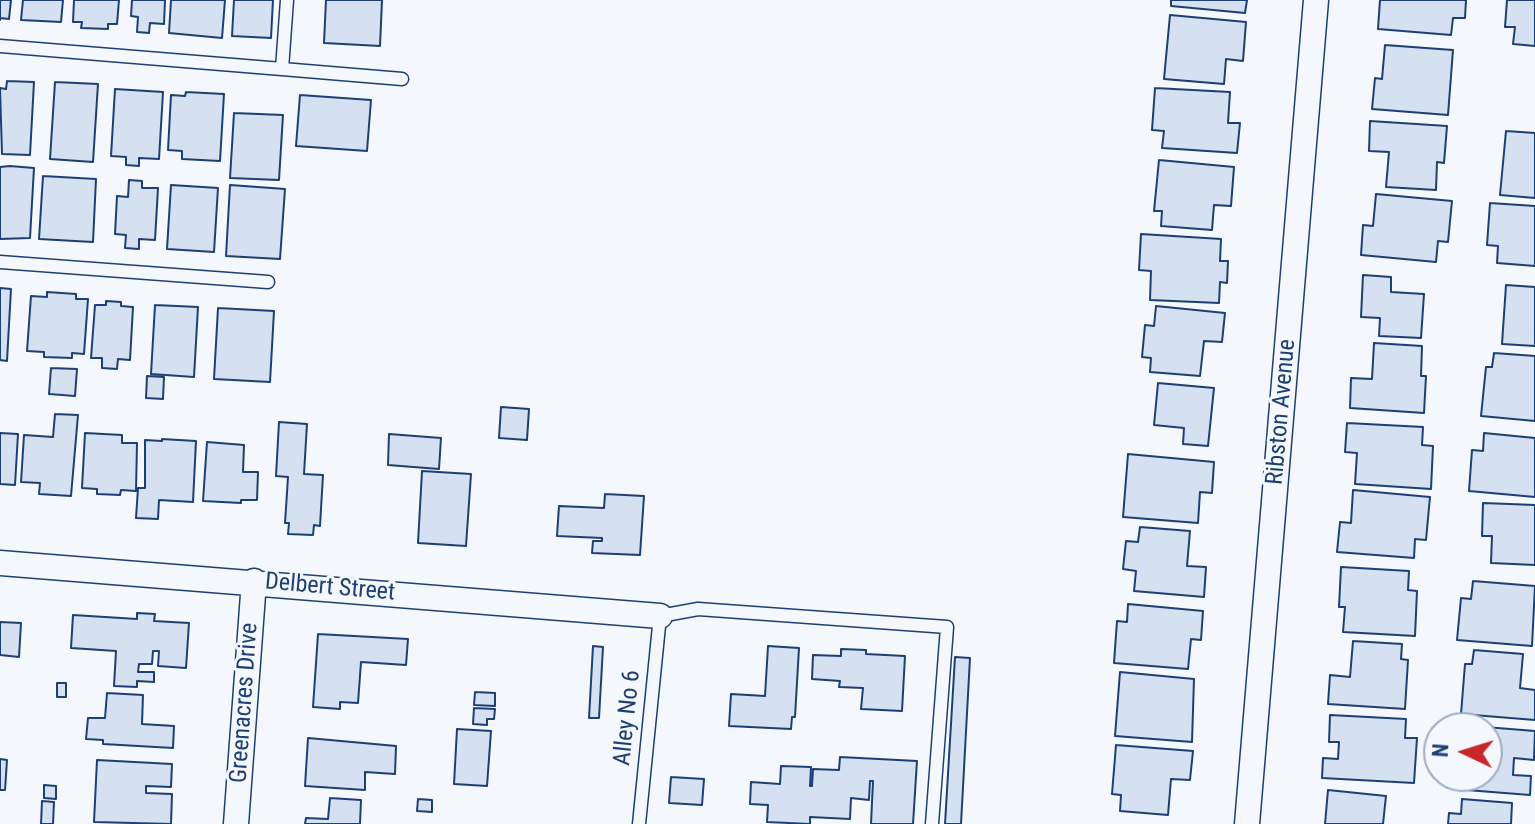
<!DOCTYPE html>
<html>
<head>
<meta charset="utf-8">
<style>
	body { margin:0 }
	#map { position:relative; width:1535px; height:824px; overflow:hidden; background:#f4f7fb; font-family:"Roboto Condensed",sans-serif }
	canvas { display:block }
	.north { position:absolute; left:1423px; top:712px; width:80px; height:80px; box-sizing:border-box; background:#f4f7fb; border:2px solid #9eadc5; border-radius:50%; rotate:274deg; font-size:22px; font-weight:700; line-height:32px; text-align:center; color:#1d3f73 }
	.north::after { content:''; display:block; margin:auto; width:28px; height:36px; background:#c62828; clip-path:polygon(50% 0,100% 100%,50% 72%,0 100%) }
</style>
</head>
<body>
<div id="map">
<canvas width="1535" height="824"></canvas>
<div class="north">N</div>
</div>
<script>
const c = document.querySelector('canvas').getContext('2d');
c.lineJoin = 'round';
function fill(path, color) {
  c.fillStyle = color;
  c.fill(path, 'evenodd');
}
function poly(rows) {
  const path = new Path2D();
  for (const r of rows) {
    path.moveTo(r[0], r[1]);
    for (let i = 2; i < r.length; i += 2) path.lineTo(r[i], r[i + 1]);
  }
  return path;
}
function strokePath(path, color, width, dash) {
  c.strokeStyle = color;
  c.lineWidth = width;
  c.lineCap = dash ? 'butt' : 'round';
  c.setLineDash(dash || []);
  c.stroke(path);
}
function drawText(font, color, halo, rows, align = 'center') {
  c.font = font + ' "Roboto Condensed",sans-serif';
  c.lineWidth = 6;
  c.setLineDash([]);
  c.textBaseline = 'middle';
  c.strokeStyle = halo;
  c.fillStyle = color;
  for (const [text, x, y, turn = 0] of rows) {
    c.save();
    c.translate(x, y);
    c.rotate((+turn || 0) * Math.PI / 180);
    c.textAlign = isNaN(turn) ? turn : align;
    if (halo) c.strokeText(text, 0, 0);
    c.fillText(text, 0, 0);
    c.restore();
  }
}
const building = poly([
	[0,0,11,0,9,19,0,18,0,20,0,0],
	[23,0,63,0,61,22,21,20,23,0],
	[74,0,119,0,117,24,108,24,108,29,81,28,82,22,73,22,74,0],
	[132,0,165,0,164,24,150,23,149,33,137,32,138,17,131,16,132,0],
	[171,0,225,0,222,38,169,33,171,0],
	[234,0,273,0,271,38,232,36,234,0],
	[326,0,382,0,380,46,324,43,326,0],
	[1171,0,1247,0,1245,13,1171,6,1171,0],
	[1380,0,1466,0,1465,18,1453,18,1451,35,1378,29,1380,0],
	[1507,0,1535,0,1535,46,1513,44,1515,27,1505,27,1507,0],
	[1170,15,1246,22,1243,61,1226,59,1224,84,1164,79,1170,15],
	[1385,45,1453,50,1448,115,1372,109,1375,78,1382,79,1385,45],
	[7,81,34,82,30,155,2,154,0,88,6,89,7,81],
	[55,82,98,84,93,162,50,159,55,82],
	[1155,88,1230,92,1228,123,1240,123,1237,153,1162,148,1164,131,1152,130,1155,88],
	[115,89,163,92,159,159,139,158,139,166,126,165,126,157,111,156,115,89],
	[186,92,224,94,220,161,182,159,182,151,168,150,171,95,185,96,186,92],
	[300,95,371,100,367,151,296,146,300,95],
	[234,113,283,115,279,180,230,178,234,113],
	[1370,121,1447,126,1444,163,1437,162,1436,190,1386,187,1389,152,1369,151,1370,121],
	[1506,131,1535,133,1535,198,1500,195,1506,131],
	[1159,160,1234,167,1231,206,1214,205,1212,230,1161,226,1162,211,1154,211,1159,160],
	[10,166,34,168,30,238,0,239,0,167,10,166],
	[43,176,96,179,93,242,39,239,43,176],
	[129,180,142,181,142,188,158,188,155,240,139,239,139,249,125,248,126,235,115,234,117,196,128,197,129,180],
	[171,185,218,188,214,252,167,249,171,185],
	[230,185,285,189,280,259,226,256,230,185],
	[1376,194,1452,201,1448,242,1438,241,1436,262,1361,255,1363,225,1373,226,1376,194],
	[1490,203,1535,206,1535,266,1497,263,1498,246,1487,245,1490,203],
	[1141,234,1221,239,1220,261,1228,261,1227,283,1220,282,1219,303,1150,300,1151,271,1139,270,1141,234],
	[1363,275,1391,277,1391,292,1424,294,1421,338,1379,336,1380,318,1361,317,1363,275],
	[1506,285,1535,287,1535,346,1502,344,1506,285],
	[0,288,11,289,7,361,0,360,0,288],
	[47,292,76,294,76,299,88,299,84,354,72,353,72,358,44,357,44,352,27,351,31,296,47,297,47,292],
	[106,301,121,302,121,306,133,307,130,360,118,359,117,369,102,368,102,358,91,358,95,305,106,305,106,301],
	[155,305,198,307,194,377,151,374,155,305],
	[1156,306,1225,313,1222,342,1204,341,1200,376,1150,372,1151,358,1142,357,1145,325,1154,326,1156,306],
	[218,308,274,311,270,382,214,379,218,308],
	[1374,343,1422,346,1421,376,1426,376,1424,413,1350,408,1351,378,1372,379,1374,343],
	[1494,353,1535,356,1535,421,1481,416,1486,367,1492,367,1494,353],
	[51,368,77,369,75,396,49,394,51,368],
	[147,376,164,377,163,399,146,398,147,376],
	[1158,383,1214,388,1208,446,1183,444,1184,428,1154,425,1158,383],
	[501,407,529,409,527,440,499,438,501,407],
	[55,414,78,415,71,496,39,494,40,483,21,482,24,435,53,437,55,414],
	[279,422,307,424,304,474,323,475,320,526,314,525,313,535,288,534,289,523,285,523,288,477,276,476,279,422],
	[1347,423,1423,427,1422,445,1433,446,1431,489,1355,484,1357,453,1345,452,1347,423],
	[0,433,18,434,15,485,0,484,0,433],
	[85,433,122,435,122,443,137,443,136,491,121,490,120,495,97,494,97,489,82,488,85,433],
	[1484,433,1535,438,1535,497,1469,491,1472,450,1483,451,1484,433],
	[389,434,441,438,439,469,388,465,389,434],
	[162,439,196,441,193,502,159,500,158,519,136,518,138,488,145,488,145,440,162,441,162,439],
	[207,442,244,445,243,472,258,472,257,500,241,500,241,503,203,501,207,442],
	[1128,454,1214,462,1212,493,1200,492,1198,523,1123,517,1128,454],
	[422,471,471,474,466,546,418,543,422,471],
	[1353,490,1430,497,1426,540,1415,539,1414,558,1337,552,1340,522,1351,523,1353,490],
	[605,494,644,496,640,555,592,553,593,541,602,541,602,538,557,536,559,506,604,508,605,494],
	[1483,503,1535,505,1535,565,1491,563,1492,536,1482,536,1483,503],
	[1140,527,1190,531,1187,566,1206,567,1204,597,1134,591,1136,571,1123,569,1126,541,1138,542,1140,527],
	[1341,567,1409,571,1408,590,1417,591,1415,636,1343,632,1345,607,1339,607,1341,567],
	[1473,581,1535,586,1532,646,1457,640,1461,598,1471,599,1473,581],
	[1128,604,1203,611,1201,640,1191,639,1188,669,1114,663,1117,621,1127,622,1128,604],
	[137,613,155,614,154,621,189,623,186,668,158,666,159,651,153,651,152,664,139,664,138,672,154,672,154,682,137,681,137,687,114,686,116,651,71,648,73,615,137,619,137,613],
	[0,622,21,623,19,657,0,655,0,622],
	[318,634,408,639,406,665,361,662,358,703,340,702,340,709,313,707,318,634],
	[1353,641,1402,644,1401,659,1408,660,1405,709,1328,704,1330,675,1350,677,1353,641],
	[593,646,603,647,599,718,589,718,593,646],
	[768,646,799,648,795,717,792,717,791,729,729,726,731,694,765,696,768,646],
	[841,649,866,650,866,654,905,656,902,711,861,709,863,688,839,687,840,681,812,679,813,655,841,656,841,649],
	[1474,650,1523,654,1520,688,1535,690,1535,720,1461,714,1465,664,1472,664,1474,650],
	[955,657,970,658,961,824,945,824,955,657],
	[1120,672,1194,679,1192,742,1115,736,1120,672],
	[57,683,66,683,66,697,57,697,57,683],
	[475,692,495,693,495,706,474,705,475,692],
	[107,693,143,695,142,724,174,726,173,748,103,744,103,740,86,739,88,718,105,718,107,693],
	[474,708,495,709,494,719,487,719,487,725,473,724,474,708],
	[1330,715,1406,719,1405,738,1417,738,1414,783,1322,778,1323,758,1338,759,1339,742,1329,742,1330,715],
	[1460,725,1535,731,1534,760,1514,758,1513,775,1531,776,1530,795,1454,789,1456,776,1487,776,1487,728,1460,728,1460,725],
	[457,729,491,731,487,786,454,784,457,729],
	[308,738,396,746,395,774,365,772,365,790,305,786,308,738],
	[1116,745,1193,751,1190,780,1171,779,1168,815,1120,811,1121,795,1112,794,1116,745],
	[840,757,917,761,913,824,871,824,873,781,870,781,869,800,851,798,850,819,810,817,810,824,767,822,768,805,750,804,751,782,780,784,781,766,811,767,810,786,812,786,813,769,839,770,840,757],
	[0,759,7,760,5,790,0,790,0,759],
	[97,760,172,764,171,787,146,786,146,793,172,794,171,824,94,822,97,760],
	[671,777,704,779,702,805,669,803,671,777],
	[44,785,56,786,56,799,44,798,44,785],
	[1328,790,1386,796,1383,824,1325,824,1328,790],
	[330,798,361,800,360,824,305,824,306,818,328,819,330,798],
	[418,799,432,800,432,812,417,811,418,799],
	[1462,799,1512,803,1511,824,1448,824,1449,813,1461,814,1462,799],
	[42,801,54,802,53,824,41,824,42,801]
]);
fill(building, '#d5e0f0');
strokePath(building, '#1d3f73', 2);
const lane = poly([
	[0,46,282,69,287,0],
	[282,69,402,79],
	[0,262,268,282],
	[639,824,660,616,698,609,947,627,932,824]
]);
const street = poly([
	[0,563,660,616],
	[236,824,254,581],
	[1247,824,1316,0]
]);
strokePath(lane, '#1d3f73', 15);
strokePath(street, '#1d3f73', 27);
strokePath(lane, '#f4f7fb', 12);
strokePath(street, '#f4f7fb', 24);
drawText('24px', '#1d3f73', '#f4f7fb', [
	["Ribston Avenue",1282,412,-85],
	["Delbert Street",330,588,5],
	["Greenacres Drive",245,703,-86],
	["Alley No 6",628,718,-84]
]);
</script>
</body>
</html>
